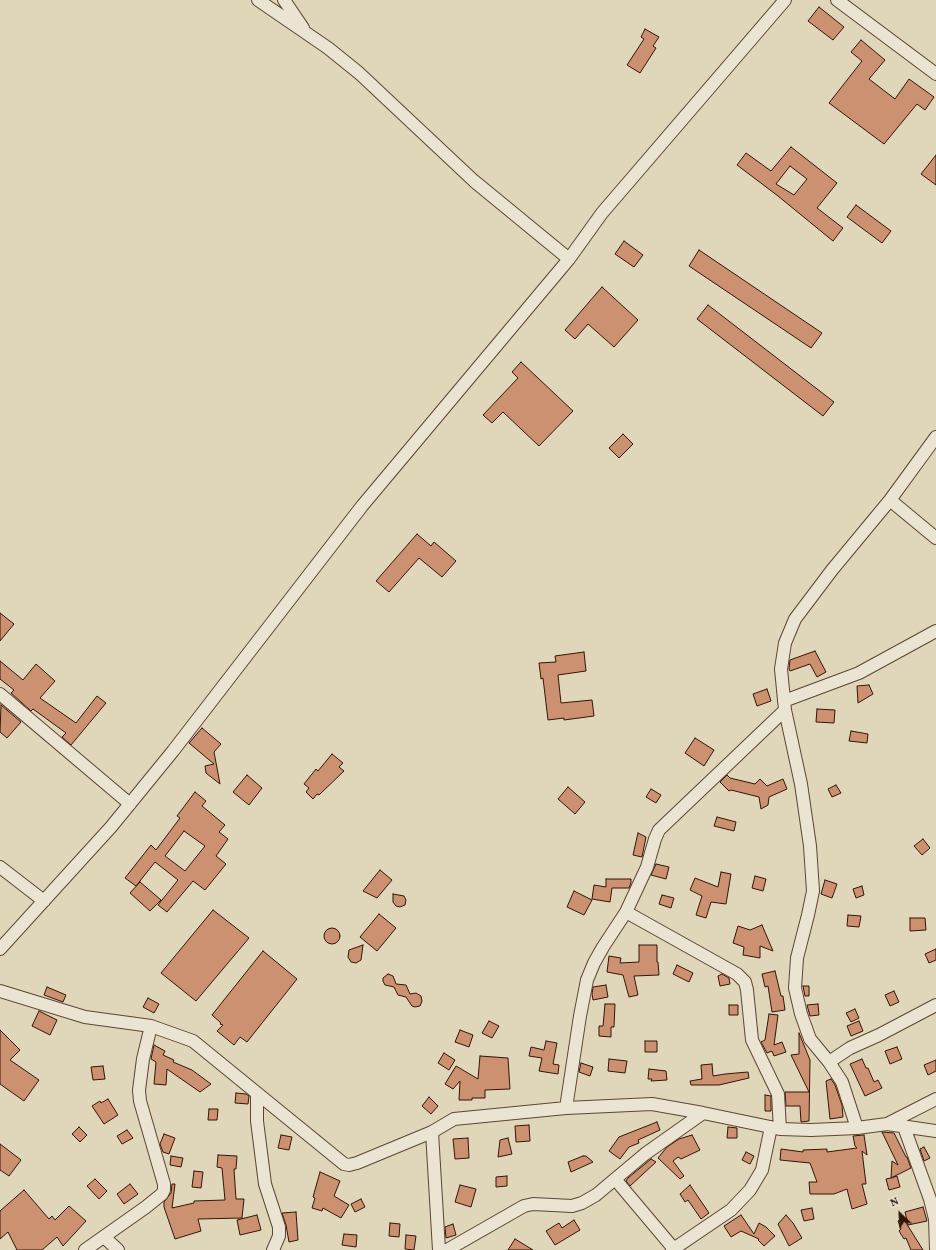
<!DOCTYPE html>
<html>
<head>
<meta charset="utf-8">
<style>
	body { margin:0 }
	#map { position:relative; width:936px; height:1250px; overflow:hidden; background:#e0d6b9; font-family:Vollkorn,serif }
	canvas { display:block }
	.north { position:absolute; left:880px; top:1194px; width:40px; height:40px; -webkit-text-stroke:3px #ebe4d2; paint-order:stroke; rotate:335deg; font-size:11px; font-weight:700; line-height:16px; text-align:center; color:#331506 }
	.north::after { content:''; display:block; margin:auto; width:14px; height:18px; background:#331506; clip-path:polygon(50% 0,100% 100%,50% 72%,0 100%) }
</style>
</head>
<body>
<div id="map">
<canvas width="936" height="1250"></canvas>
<div class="north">N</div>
</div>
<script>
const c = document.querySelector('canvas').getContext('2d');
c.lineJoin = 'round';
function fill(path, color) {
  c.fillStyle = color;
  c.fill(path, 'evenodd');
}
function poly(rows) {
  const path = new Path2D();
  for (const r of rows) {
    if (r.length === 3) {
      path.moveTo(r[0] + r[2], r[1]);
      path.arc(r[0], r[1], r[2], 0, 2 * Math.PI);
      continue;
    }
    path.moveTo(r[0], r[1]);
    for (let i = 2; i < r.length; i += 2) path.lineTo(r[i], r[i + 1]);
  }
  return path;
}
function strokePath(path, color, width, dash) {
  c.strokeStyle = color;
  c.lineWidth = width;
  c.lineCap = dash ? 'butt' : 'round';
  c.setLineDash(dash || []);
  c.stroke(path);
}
const building = poly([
	[819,7,844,27,833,40,808,21,819,7],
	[645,29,659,37,653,46,656,48,640,73,627,65,644,39,641,37,645,29],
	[861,40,885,60,869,79,895,99,909,79,934,97,925,110,917,104,884,144,829,103,862,61,851,52,861,40],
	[791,147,837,183,817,208,843,228,833,241,778,196,737,165,746,153,771,171,791,147],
	[790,166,807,179,794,195,776,184,790,166],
	[936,155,936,185,921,174,936,155],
	[856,205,891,231,882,243,847,217,856,205],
	[624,241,643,255,634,267,615,254,624,241],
	[699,250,822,333,811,348,689,266,699,250],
	[602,287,638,320,614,347,588,324,575,339,565,330,602,287],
	[708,305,834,402,823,416,697,319,708,305],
	[521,362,573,411,539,446,503,412,492,423,483,415,518,378,512,372,521,362],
	[623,434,633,444,619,458,609,448,623,434],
	[417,534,431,546,434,542,456,561,442,577,419,558,389,592,376,581,417,534],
	[0,613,14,624,0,641,0,613],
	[815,651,826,672,817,677,810,664,790,671,789,669,790,660,815,651],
	[584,652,586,671,558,675,561,703,592,700,594,716,564,720,564,718,548,720,543,678,541,679,539,663,556,662,555,656,584,652],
	[0,661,23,680,36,664,55,681,40,698,76,723,97,696,106,703,71,745,62,737,66,733,33,709,31,711,11,693,14,690,0,679,0,661],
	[869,685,873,694,858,703,857,686,869,685],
	[767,689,771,701,757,706,753,694,767,689],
	[1,705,21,722,7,738,0,732,1,705],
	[817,709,835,710,834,723,816,722,817,709],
	[202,728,221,744,214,752,220,784,206,773,205,766,214,764,189,743,202,728],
	[851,731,868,734,867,743,849,741,851,731],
	[695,738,714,750,704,766,685,753,695,738],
	[332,754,343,763,339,767,344,771,319,795,317,794,313,799,306,792,309,788,304,784,316,769,318,771,332,754],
	[247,775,262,788,249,805,233,792,247,775],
	[727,775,730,778,755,784,760,779,767,786,783,779,787,789,769,797,768,805,761,809,759,797,731,790,729,791,720,782,727,775],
	[836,785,841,793,832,797,828,789,836,785],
	[568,787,585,802,575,814,558,799,568,787],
	[651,789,661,795,656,803,646,797,651,789],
	[195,792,206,801,202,806,225,825,219,832,228,839,216,856,226,864,205,890,193,881,167,912,158,905,178,880,155,862,136,886,125,878,151,845,156,850,180,818,177,816,195,792],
	[184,831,205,846,185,871,165,856,184,831],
	[717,817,736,822,734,831,714,826,717,817],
	[638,833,646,837,642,857,633,855,638,833],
	[923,839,930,848,922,855,914,846,923,839],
	[656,864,669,867,666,879,651,875,656,864],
	[380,870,392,880,377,898,363,891,380,870],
	[721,872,731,874,726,904,711,902,706,918,696,915,702,896,690,890,695,878,718,887,721,872],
	[755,876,766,879,763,891,752,888,755,876],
	[606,879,631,879,631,883,629,888,612,888,610,902,592,899,594,885,606,887,606,879],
	[825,880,837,884,832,898,821,894,825,880],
	[140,882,161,900,150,911,130,893,140,882],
	[862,886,864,895,856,898,853,889,862,886],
	[574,891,592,900,584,915,567,907,574,891],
	[393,894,404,896,406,900,405,905,400,907,396,906,393,902,393,894],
	[662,895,674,898,671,908,659,904,662,895],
	[213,910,249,938,196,1001,161,973,213,910],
	[379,914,396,928,377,951,360,937,379,914],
	[848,915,861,916,859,927,847,926,848,915],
	[910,918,925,918,926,930,910,931,910,918],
	[762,925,773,951,760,946,760,958,743,955,744,947,733,943,738,926,750,930,762,925],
	[332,936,8],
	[363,945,361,960,356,963,351,962,348,957,349,950,363,945],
	[639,945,657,945,657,962,658,962,659,975,634,976,638,995,629,997,623,975,607,972,609,956,621,958,620,963,639,962,639,945],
	[936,949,936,960,929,963,925,954,936,949],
	[263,951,297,979,247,1042,240,1037,234,1045,217,1031,223,1025,220,1024,221,1023,212,1015,263,951],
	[677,965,693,973,689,982,673,974,677,965],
	[775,971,781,996,783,996,785,1010,772,1012,768,986,765,987,762,974,775,971],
	[388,974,393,976,396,984,406,985,410,994,416,993,421,996,422,1001,420,1006,415,1007,412,1006,406,997,398,995,394,987,385,985,383,981,383,978,388,974],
	[722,974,729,978,730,984,720,986,718,976,722,974],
	[606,985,608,997,593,1000,592,994,593,987,606,985],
	[803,986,809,986,809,996,805,996,803,986],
	[47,987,66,995,63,1002,44,995,47,987],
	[894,991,899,1002,890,1006,885,995,894,991],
	[148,998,159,1004,154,1013,143,1007,148,998],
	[605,1004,615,1004,614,1027,611,1027,611,1037,599,1036,599,1026,603,1026,605,1004],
	[818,1004,819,1015,810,1016,807,1005,818,1004],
	[729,1005,738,1005,738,1015,729,1015,729,1005],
	[855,1009,859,1018,851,1022,846,1013,855,1009],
	[39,1011,57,1020,50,1035,32,1026,39,1011],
	[769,1014,778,1015,774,1045,782,1042,786,1052,774,1056,772,1051,767,1053,761,1042,765,1040,769,1014],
	[489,1021,499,1026,492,1038,482,1033,489,1021],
	[859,1021,863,1031,851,1036,847,1026,859,1021],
	[0,1030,20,1050,10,1060,39,1080,24,1101,0,1084,0,1030],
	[460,1030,473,1035,469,1047,455,1042,460,1030],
	[799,1033,810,1060,809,1121,801,1122,800,1106,786,1106,785,1092,809,1092,791,1055,799,1054,799,1033],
	[546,1041,557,1043,553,1064,559,1065,558,1074,539,1071,542,1058,529,1056,531,1047,544,1050,546,1041],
	[645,1041,657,1041,657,1052,645,1052,645,1041],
	[154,1045,165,1051,163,1055,174,1060,173,1062,192,1070,211,1084,200,1092,167,1069,166,1085,154,1084,156,1062,151,1059,154,1045],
	[897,1047,902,1059,890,1064,885,1051,897,1047],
	[444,1053,455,1060,449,1070,438,1063,444,1053],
	[480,1056,508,1058,510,1089,485,1090,485,1098,472,1098,472,1100,459,1100,460,1081,453,1089,445,1084,456,1066,478,1079,480,1056],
	[609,1059,627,1061,625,1073,608,1071,609,1059],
	[862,1059,866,1068,868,1068,874,1082,878,1080,882,1088,865,1096,850,1064,862,1059],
	[936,1060,936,1071,928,1075,924,1065,936,1060],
	[581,1063,593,1067,590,1076,579,1072,581,1063],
	[712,1064,713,1076,725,1074,748,1072,749,1078,719,1085,691,1085,690,1081,702,1079,701,1065,712,1064],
	[103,1066,105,1079,93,1080,91,1067,103,1066],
	[649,1069,666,1071,667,1080,651,1081,652,1079,648,1079,649,1069],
	[831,1079,835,1085,842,1105,843,1117,830,1119,826,1081,831,1079],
	[236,1093,246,1094,249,1096,248,1104,235,1103,236,1093],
	[765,1095,771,1096,771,1111,765,1111,765,1095],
	[429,1097,438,1106,431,1114,422,1106,429,1097],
	[108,1099,118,1115,104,1124,92,1106,100,1101,101,1103,108,1099],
	[209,1109,218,1109,217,1120,208,1120,209,1109],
	[657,1122,660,1130,638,1140,639,1143,629,1147,620,1159,609,1151,619,1137,657,1122],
	[529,1125,530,1141,516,1142,515,1126,529,1125],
	[79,1127,87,1135,80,1142,72,1134,79,1127],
	[728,1127,737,1128,737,1138,727,1138,728,1127],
	[127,1130,133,1138,122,1144,117,1136,127,1130],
	[882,1132,894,1133,906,1157,907,1157,911,1168,891,1178,897,1176,900,1187,889,1190,886,1179,891,1178,892,1161,898,1165,882,1132],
	[164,1134,175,1138,169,1154,163,1152,160,1144,164,1134],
	[281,1135,292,1137,289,1150,278,1148,281,1135],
	[692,1135,700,1150,681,1159,678,1157,673,1161,684,1176,680,1179,658,1158,667,1147,679,1139,692,1135],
	[864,1135,867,1155,862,1151,866,1184,862,1184,867,1204,852,1209,847,1189,834,1194,810,1194,809,1182,817,1182,810,1163,780,1160,781,1149,803,1152,803,1150,827,1149,827,1152,857,1148,855,1146,853,1136,864,1135],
	[468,1138,469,1158,455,1159,453,1139,468,1138],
	[508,1138,512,1154,498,1157,500,1140,508,1138],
	[0,1144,21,1160,9,1176,0,1170,0,1144],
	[924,1147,930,1158,924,1161,920,1149,924,1147],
	[746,1152,754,1156,750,1164,742,1160,746,1152],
	[218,1155,237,1156,236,1169,234,1169,236,1199,244,1199,242,1218,198,1219,201,1231,175,1239,164,1207,164,1202,171,1193,172,1184,175,1184,172,1208,194,1203,194,1201,225,1200,222,1168,217,1167,218,1155],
	[171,1156,183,1158,181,1167,170,1165,171,1156],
	[583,1156,586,1156,593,1162,571,1172,568,1162,583,1156],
	[651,1159,656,1162,630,1186,626,1181,628,1178,651,1159],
	[194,1171,203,1172,201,1188,192,1187,194,1171],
	[320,1172,340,1181,334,1196,349,1205,341,1218,323,1208,322,1211,312,1208,315,1198,313,1197,320,1172],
	[507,1176,507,1186,496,1187,496,1177,507,1176],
	[95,1179,107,1191,99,1199,87,1186,95,1179],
	[130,1184,138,1194,124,1204,117,1194,130,1184],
	[460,1185,476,1189,471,1207,455,1202,460,1185],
	[690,1185,709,1213,701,1219,688,1200,685,1202,680,1194,690,1185],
	[24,1190,49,1219,52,1216,55,1220,69,1206,86,1221,63,1246,57,1237,42,1250,17,1250,8,1232,0,1239,0,1211,24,1190],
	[361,1199,365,1207,355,1212,351,1204,361,1199],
	[923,1207,927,1221,908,1225,905,1212,923,1207],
	[812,1208,814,1219,804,1221,801,1210,812,1208],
	[296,1212,298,1240,289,1242,286,1225,282,1213,296,1212],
	[257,1215,261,1230,240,1235,237,1220,257,1215],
	[741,1215,754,1234,759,1223,766,1227,775,1236,764,1246,758,1240,759,1239,741,1231,731,1237,724,1226,741,1215],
	[786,1215,793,1223,802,1238,789,1246,778,1224,786,1215],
	[903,1218,923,1250,911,1250,906,1238,904,1239,899,1231,901,1229,898,1221,903,1218],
	[574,1220,580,1230,555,1245,546,1231,559,1223,562,1228,574,1220],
	[390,1223,400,1224,399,1237,389,1236,390,1223],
	[453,1224,456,1235,446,1238,445,1227,453,1224],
	[344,1234,357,1235,356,1247,342,1245,344,1234],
	[406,1235,416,1236,414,1250,405,1249,406,1235],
	[515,1239,533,1250,508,1250,515,1239]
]);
fill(building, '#cc9171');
strokePath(building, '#331506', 1);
const minor = poly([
	[258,0,328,48,359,73,474,181,569,259],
	[284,0,303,28],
	[837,0,936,74],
	[890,500,936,538],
	[0,694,130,804],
	[784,701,859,673,936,631],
	[0,867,44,901],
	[626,912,737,974,745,982,747,990,752,1040,778,1094,780,1129],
	[0,949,111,827,173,751,362,506,569,259,602,213,785,0],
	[0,991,85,1017,151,1026,143,1059,139,1090,140,1101,164,1184,164,1190,162,1194,146,1207,85,1250],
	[151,1026,193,1041,344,1164,349,1165,357,1163,432,1132],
	[829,1062,850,1048,879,1035,936,1005],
	[257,1094,257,1121,265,1184,279,1227,279,1236,273,1250],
	[566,1108,580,1016,587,980,594,963,603,947,626,912,647,867,655,839,659,830,785,710],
	[887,1124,936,1099],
	[904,1127,930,1199,935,1219,936,1250],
	[857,1128,842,1082,829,1062,810,1039,801,1014,795,988,797,958,808,915,813,891,810,846,801,784,785,710,781,669,785,643,795,619,832,570,890,500,936,437],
	[615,1179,674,1249],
	[104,1237,118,1250],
	[439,1250,432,1132,454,1119,566,1108,652,1104,703,1113,780,1129,811,1130,857,1128,887,1124,936,1131],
	[447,1250,524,1206,533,1204,572,1206,582,1203,596,1195,645,1154,703,1113],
	[672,1250,731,1210,750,1190,762,1170,771,1127]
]);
strokePath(minor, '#5e4533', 14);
strokePath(minor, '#ebe4d2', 12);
</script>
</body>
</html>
